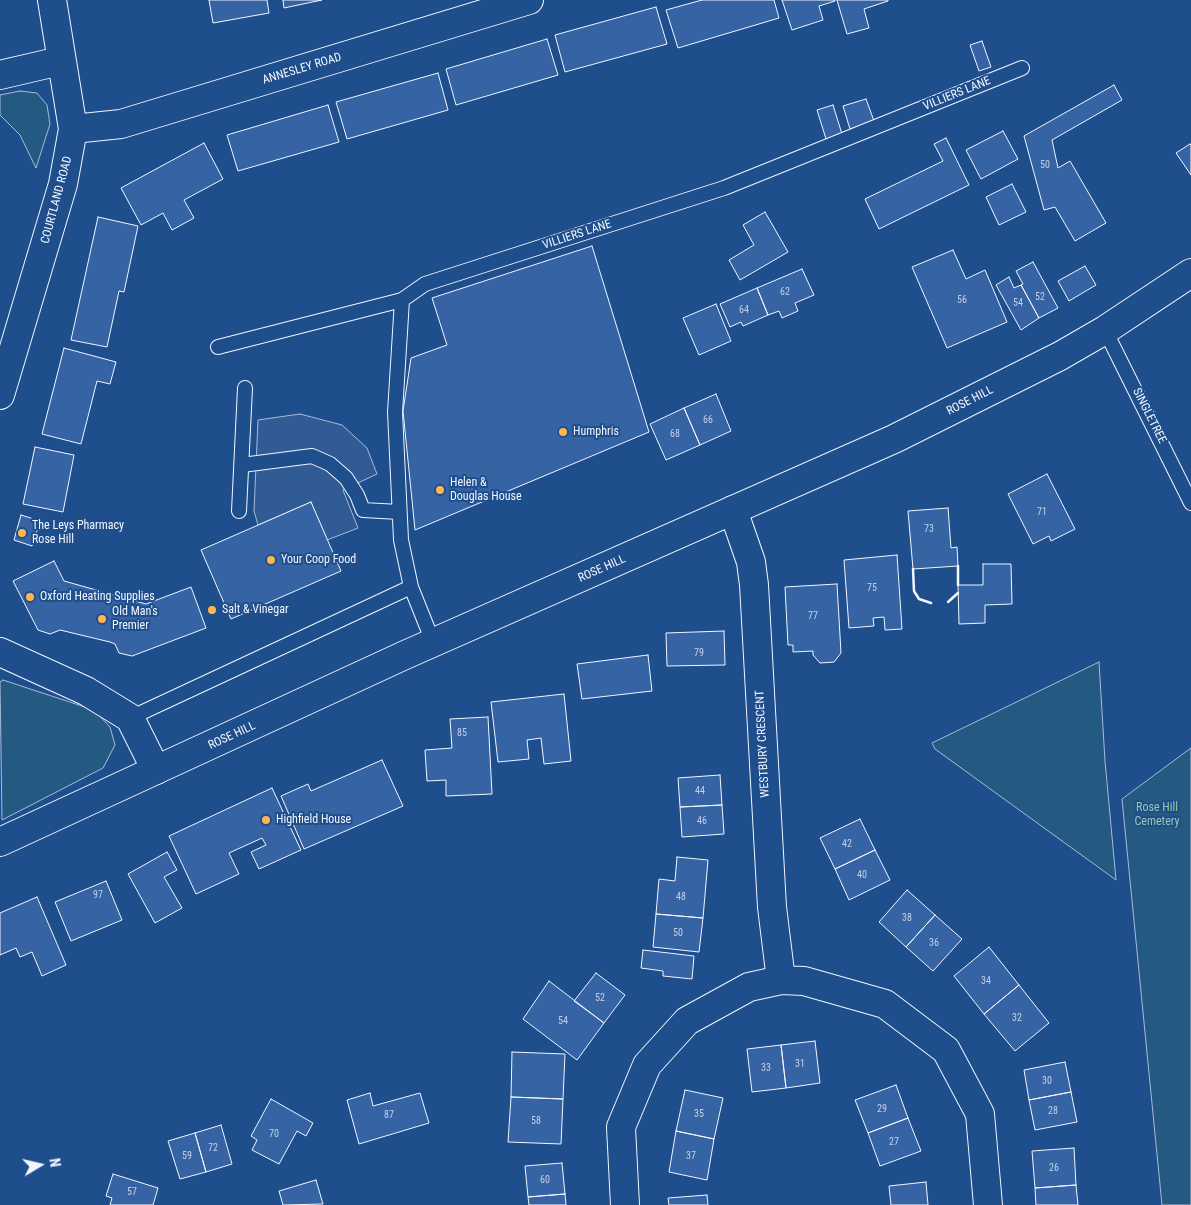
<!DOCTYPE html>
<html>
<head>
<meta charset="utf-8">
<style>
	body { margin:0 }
	#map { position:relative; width:1191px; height:1205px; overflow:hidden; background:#1f4e8c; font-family:"Roboto Condensed",sans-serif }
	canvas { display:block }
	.north { position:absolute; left:15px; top:1140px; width:50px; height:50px; -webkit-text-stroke:4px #1f4e8c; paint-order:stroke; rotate:81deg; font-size:14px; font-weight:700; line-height:20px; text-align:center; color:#f2f6ff }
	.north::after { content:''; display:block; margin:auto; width:18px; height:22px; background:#f2f6ff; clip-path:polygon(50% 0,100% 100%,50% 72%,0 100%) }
</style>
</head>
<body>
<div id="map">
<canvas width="1191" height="1205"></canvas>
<div class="north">N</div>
</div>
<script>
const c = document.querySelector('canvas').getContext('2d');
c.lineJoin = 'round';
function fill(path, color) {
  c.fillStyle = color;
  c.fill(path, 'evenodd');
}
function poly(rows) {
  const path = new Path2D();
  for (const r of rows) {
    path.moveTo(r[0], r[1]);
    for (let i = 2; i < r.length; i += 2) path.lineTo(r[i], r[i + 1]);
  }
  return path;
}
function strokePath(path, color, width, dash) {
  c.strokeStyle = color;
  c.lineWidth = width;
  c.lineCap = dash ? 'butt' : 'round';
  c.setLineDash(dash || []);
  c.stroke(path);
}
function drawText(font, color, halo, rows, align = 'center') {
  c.font = font + ' "Roboto Condensed",sans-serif';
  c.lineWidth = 4;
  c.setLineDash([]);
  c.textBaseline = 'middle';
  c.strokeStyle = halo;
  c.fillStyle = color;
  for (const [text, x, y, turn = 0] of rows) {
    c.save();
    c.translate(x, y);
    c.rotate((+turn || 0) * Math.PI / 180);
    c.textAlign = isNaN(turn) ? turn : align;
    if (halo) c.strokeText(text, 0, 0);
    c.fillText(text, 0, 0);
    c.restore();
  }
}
const green = poly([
	[20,91,37,93,47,105,50,124,36,168,20,135,0,115,0,95,20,91],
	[1099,662,1105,761,1116,880,935,749,932,743,1099,662],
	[3,680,94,710,110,727,115,745,103,768,2,820,0,682,3,680],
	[1191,748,1191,1205,1162,1205,1122,799,1191,748]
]);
fill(green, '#245a82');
strokePath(green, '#a8bbd7', 1);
const parking = poly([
	[300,414,342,425,367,448,377,474,343,490,358,528,327,540,311,502,258,525,254,511,258,420,300,414]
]);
fill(parking, '#305b95');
strokePath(parking, '#a8bbd7', 1);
const building = poly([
	[209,0,267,0,269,13,213,23,209,0],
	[283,0,322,0,284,8,283,0],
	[702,0,774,0,779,18,678,48,666,10,702,0],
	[782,0,835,0,835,1,819,6,823,20,792,30,782,0],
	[837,0,888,0,888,1,864,9,869,28,847,34,837,0],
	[656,7,667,44,565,72,555,35,656,7],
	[547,39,558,75,456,105,446,69,547,39],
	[982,41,991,67,979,71,970,45,982,41],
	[438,73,448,110,347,139,336,102,438,73],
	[1114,85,1122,100,1052,140,1058,168,1070,161,1106,223,1075,241,1055,207,1044,210,1024,136,1114,85],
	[866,99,874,121,850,129,843,106,866,99],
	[328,105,339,142,238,171,227,135,328,105],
	[833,105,842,134,826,139,817,110,833,105],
	[1003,131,1018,159,981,179,966,150,1003,131],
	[946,138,969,185,879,229,865,199,943,161,934,144,946,138],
	[204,143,223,179,184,200,194,218,172,230,163,213,141,225,121,188,204,143],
	[1190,144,1191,145,1191,175,1176,153,1190,144],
	[1012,184,1026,212,999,225,986,197,1012,184],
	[765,212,788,252,740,280,729,260,754,245,743,225,765,212],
	[98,217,138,226,124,292,119,291,107,347,71,340,98,217],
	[592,246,649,432,415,530,403,411,411,358,447,345,432,298,592,246],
	[953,250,966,279,985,270,1007,322,947,348,912,267,953,250],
	[1033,262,1058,308,1039,318,1021,285,1023,284,1016,271,1033,262],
	[1085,266,1096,285,1069,301,1058,281,1085,266],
	[802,269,814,295,795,303,798,311,782,318,779,311,768,315,757,288,802,269],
	[1009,277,1014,288,1021,285,1039,318,1021,330,996,285,1009,277],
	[757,288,768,315,743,326,741,322,730,327,720,304,757,288],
	[716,304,731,341,699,355,683,318,716,304],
	[64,348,116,362,110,384,97,381,81,444,42,434,64,348],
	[716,394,731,431,700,445,684,408,716,394],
	[684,408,700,445,666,460,650,424,684,408],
	[35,447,74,455,63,512,23,504,35,447],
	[1047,474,1075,529,1051,541,1049,536,1033,544,1008,494,1047,474],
	[311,502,341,571,231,619,201,550,311,502],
	[948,508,951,548,957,547,958,566,913,569,908,511,948,508],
	[21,515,40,521,32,546,14,540,21,515],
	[897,555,902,629,885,630,884,617,873,618,874,626,849,628,844,560,897,555],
	[54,561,64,581,146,604,191,587,206,628,132,656,119,653,115,644,110,642,60,630,50,634,38,630,13,581,54,561],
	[983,564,1011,564,1012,604,985,605,985,623,959,624,958,585,983,585,983,564],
	[837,584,841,653,834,662,820,663,813,655,813,651,793,652,793,645,788,645,785,587,837,584],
	[724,631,725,665,667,666,666,633,724,631],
	[648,655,652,691,582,699,577,664,648,655],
	[564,694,571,761,544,764,541,738,527,740,529,759,498,762,491,702,564,694],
	[488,717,492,794,446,796,446,780,427,781,425,750,452,748,450,719,488,717],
	[382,760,403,806,304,849,281,796,308,784,311,791,382,760],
	[720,775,722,805,680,807,678,778,720,775],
	[272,788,301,850,259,869,251,852,266,845,262,838,229,853,239,874,196,894,169,836,272,788],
	[722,805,724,834,682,837,680,807,722,805],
	[860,819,875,850,835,869,820,838,860,819],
	[875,850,890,880,849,900,835,869,875,850],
	[167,852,177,870,164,877,182,908,155,923,128,874,167,852],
	[677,857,708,860,703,918,656,914,659,879,675,881,677,857],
	[106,881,122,920,71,941,55,902,106,881],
	[907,890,935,915,906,947,879,922,907,890],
	[37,897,66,965,42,976,32,952,20,957,16,948,0,955,0,913,37,897],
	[656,914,703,918,699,952,653,947,656,914],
	[935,915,962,939,933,971,906,947,935,915],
	[989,947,1019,985,984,1014,954,976,989,947],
	[643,950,694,956,692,979,663,976,663,971,641,968,643,950],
	[596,973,625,995,604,1023,574,1001,596,973],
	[549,981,604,1023,577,1060,523,1019,549,981],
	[1019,985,1049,1023,1015,1051,984,1014,1019,985],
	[815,1041,820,1083,786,1088,781,1045,815,1041],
	[781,1045,786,1088,752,1092,747,1049,781,1045],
	[512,1052,565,1054,563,1099,511,1097,512,1052],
	[1065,1062,1071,1092,1029,1100,1024,1070,1065,1062],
	[896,1085,908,1118,868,1133,855,1100,896,1085],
	[685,1090,723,1098,714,1139,676,1131,685,1090],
	[1071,1092,1077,1122,1035,1130,1029,1100,1071,1092],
	[370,1093,373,1106,420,1093,429,1123,359,1144,347,1100,370,1093],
	[511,1097,563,1099,561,1144,508,1142,511,1097],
	[271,1099,313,1123,306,1136,297,1131,279,1164,252,1150,257,1140,251,1136,271,1099],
	[908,1118,921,1151,880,1166,868,1133,908,1118],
	[221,1125,232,1164,206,1172,195,1133,221,1125],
	[676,1131,714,1139,707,1180,669,1172,676,1131],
	[195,1133,206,1172,180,1179,168,1141,195,1133],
	[1074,1148,1076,1185,1035,1188,1032,1151,1074,1148],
	[562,1163,565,1194,528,1197,525,1166,562,1163],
	[113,1174,158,1188,153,1205,110,1205,112,1198,106,1196,113,1174],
	[316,1180,323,1204,283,1205,279,1191,316,1180],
	[926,1182,928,1205,891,1205,889,1186,926,1182],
	[1076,1185,1078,1205,1036,1205,1035,1188,1076,1185],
	[565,1194,566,1205,529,1205,528,1197,565,1194],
	[707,1195,708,1205,669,1205,668,1198,707,1195]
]);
fill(building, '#3563a3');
strokePath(building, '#f2f6ff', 1);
const service = poly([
	[1105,330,1191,503],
	[218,347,402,300],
	[242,465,312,456,330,464,346,478,357,495,363,510,399,512],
	[239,511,245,388],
	[411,587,401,540,395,412,402,300,425,284,724,188,1022,68],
	[130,718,411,587,433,642]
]);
const minor = poly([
	[0,75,60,61],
	[73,129,121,124,529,0],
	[0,395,63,184,73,129,52,0],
	[733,510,751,562,754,585,772,907,781,980],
	[0,652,86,691,130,718,156,770],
	[625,1205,621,1127,647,1065,687,1021,749,987,781,980,804,981,885,1004,946,1050,980,1114,988,1205]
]);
const primary = poly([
	[0,842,405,655,894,439,1060,356,1105,330,1191,273]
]);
strokePath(service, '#f2f6ff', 16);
strokePath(minor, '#f2f6ff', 30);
strokePath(primary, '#f2f6ff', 30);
strokePath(service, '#1f4e8c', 14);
strokePath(minor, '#1f4e8c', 28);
strokePath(primary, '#1f4e8c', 28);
strokePath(poly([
	[913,569,914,591,919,599,931,603],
	[958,585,958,566],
	[948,602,958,593]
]), '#f2f6ff', 2.5);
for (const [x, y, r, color] of [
	[563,432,5,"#ffb74d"],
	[440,490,5,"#ffb74d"],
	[22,533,5,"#ffb74d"],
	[271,560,5,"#ffb74d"],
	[30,597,5,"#ffb74d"],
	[212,610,5,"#ffb74d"],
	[102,619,5,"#ffb74d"],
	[266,820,5,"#ffb74d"]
]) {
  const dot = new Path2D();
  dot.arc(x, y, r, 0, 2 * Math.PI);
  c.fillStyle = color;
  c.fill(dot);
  strokePath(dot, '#1f4e8c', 2);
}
drawText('10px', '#c3d1e8', null, [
	["50",1045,165],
	["62",785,292],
	["52",1040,297],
	["56",962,300],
	["54",1018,303],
	["64",744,310],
	["66",708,420],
	["68",675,434],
	["71",1042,512],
	["73",929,529],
	["75",872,588],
	["77",813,616],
	["79",699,653],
	["85",462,733],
	["44",700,791],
	["46",702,821],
	["42",847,844],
	["40",862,875],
	["97",98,895],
	["48",681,897],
	["38",907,918],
	["50",678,933],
	["36",934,943],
	["34",986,981],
	["52",600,998],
	["32",1017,1018],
	["54",563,1021],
	["31",800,1064],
	["33",766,1068],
	["30",1047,1081],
	["29",882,1109],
	["28",1053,1111],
	["35",699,1114],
	["87",389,1115],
	["58",536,1121],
	["70",274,1134],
	["27",894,1142],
	["72",213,1148],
	["59",187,1156],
	["37",691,1156],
	["26",1054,1168],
	["60",545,1180],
	["57",132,1192]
]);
drawText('12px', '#f2f6ff', '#1f4e8c', [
	["ANNESLEY ROAD",302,69,-17],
	["VILLIERS LANE",957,94,-22],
	["COURTLAND ROAD",57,200,-75],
	["VILLIERS LANE",577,235,-18],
	["ROSE HILL",970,401,-27],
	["SINGLETREE",1149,416,63],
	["ROSE HILL",602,569,-24],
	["ROSE HILL",232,736,-25],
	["WESTBURY CRESCENT",763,744,-93]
]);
drawText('12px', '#f2f6ff', '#1f4e8c', [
	["Humphris",573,432],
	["Helen &",450,483],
	["Douglas House",450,497],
	["The Leys Pharmacy",32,526],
	["Rose Hill",32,540],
	["Your Coop Food",281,560],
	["Oxford Heating Supplies",40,597],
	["Salt & Vinegar",222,610],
	["Old Man's",112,612],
	["Premier",112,626],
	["Highfield House",276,820]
], 'left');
drawText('12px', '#97c8a6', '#1f4e8c', [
	["Rose Hill",1157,808],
	["Cemetery",1157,822]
]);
</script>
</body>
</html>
